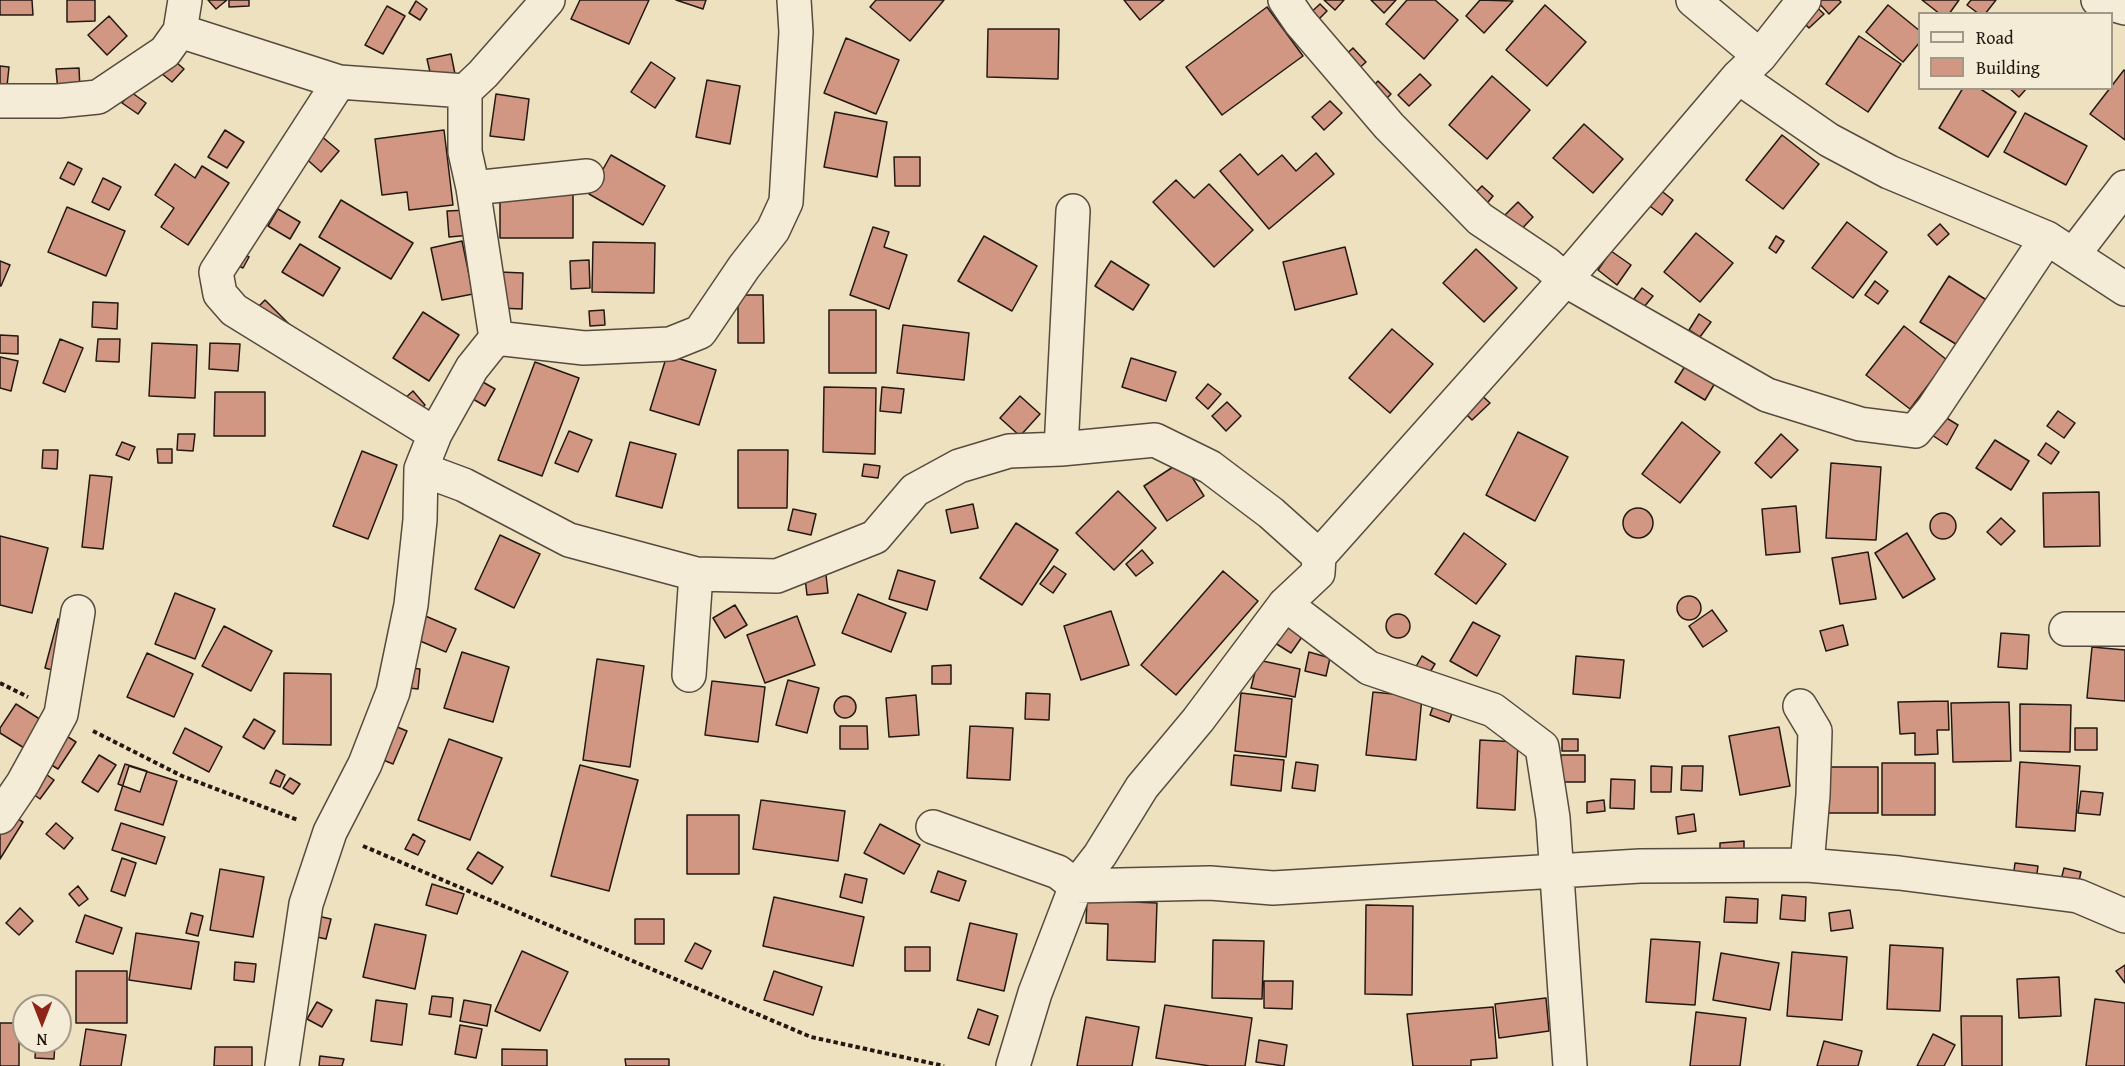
<!DOCTYPE html>
<html>
<head>
<meta charset="utf-8">
<style>
	body { margin:0 }
	#map { position:relative; width:2125px; height:1066px; overflow:hidden; background:#eee1c0; font-family:"Gentium Book Plus",serif }
	canvas { display:block }
	.legend { position:absolute; left:1918px; top:12px; width:195px; height:78px; box-sizing:border-box; background:#f4ecd6; border:2px solid #a19888; margin:0; padding:8px 10px; list-style:none; font-size:18px; color:#241912 }
	.legend li { display:flex; align-items:center; gap:12px; height:30px }
	.legend b { width:30px; border:2px solid #a19888 }
	.north { position:absolute; left:12px; top:994px; width:60px; height:60px; box-sizing:border-box; background:#f4ecd6; border:2px solid #a19888; border-radius:50%; rotate:180deg; font-size:16px; font-weight:700; line-height:24px; text-align:center; color:#241912 }
	.north::after { content:''; display:block; margin:auto; width:21px; height:27px; background:#8f2418; clip-path:polygon(50% 0,100% 100%,50% 72%,0 100%) }
</style>
</head>
<body>
<div id="map">
<canvas width="2125" height="1066"></canvas>
<ul class="legend">
<li><b style="height:8px;background:#f4ecd6"></b>Road</li>
<li><b style="height:16px;background:#d29783"></b>Building</li>
</ul>
<div class="north">N</div>
</div>
<script>
const c = document.querySelector('canvas').getContext('2d');
c.lineJoin = 'round';
function fill(path, color) {
  c.fillStyle = color;
  c.fill(path, 'evenodd');
}
function poly(rows) {
  const path = new Path2D();
  for (const r of rows) {
    if (r.length === 3) {
      path.moveTo(r[0] + r[2], r[1]);
      path.arc(r[0], r[1], r[2], 0, 2 * Math.PI);
      continue;
    }
    path.moveTo(r[0], r[1]);
    for (let i = 2; i < r.length; i += 2) path.lineTo(r[i], r[i + 1]);
  }
  return path;
}
function strokePath(path, color, width, dash) {
  c.strokeStyle = color;
  c.lineWidth = width;
  c.lineCap = dash ? 'butt' : 'round';
  c.setLineDash(dash || []);
  c.stroke(path);
}
const building = poly([
	[0,0,32,0,33,15,0,15,0,0],
	[67,0,95,0,95,21,67,22,67,0],
	[208,0,227,0,216,9,208,0],
	[229,0,249,0,249,6,229,7,229,0],
	[580,0,649,0,629,44,571,19,580,0],
	[676,0,706,0,703,9,676,0],
	[876,0,944,0,910,41,870,7,876,0],
	[1124,0,1164,0,1140,20,1124,0],
	[1324,0,1344,0,1335,10,1324,0],
	[1371,0,1396,0,1384,13,1371,0],
	[1407,0,1435,0,1458,20,1424,59,1386,24,1407,0],
	[1480,0,1513,1,1484,33,1466,16,1480,0],
	[1809,0,1824,14,1809,28,1795,14,1809,0],
	[1816,0,1839,0,1841,2,1829,14,1816,0],
	[1922,0,1959,0,1949,14,1940,14,1922,0],
	[1971,0,1996,0,1985,14,1979,14,1967,5,1971,0],
	[416,1,427,9,420,20,409,13,416,1],
	[1320,4,1327,11,1315,23,1307,16,1320,4],
	[1545,5,1586,42,1547,86,1506,50,1545,5],
	[1888,5,1920,31,1920,42,1903,62,1866,32,1888,5],
	[387,6,405,16,383,54,365,45,387,6],
	[1267,7,1303,56,1222,115,1186,67,1267,7],
	[109,16,127,36,107,55,88,35,109,16],
	[988,29,1059,29,1058,79,987,77,988,29],
	[1859,36,1901,64,1868,112,1826,84,1859,36],
	[846,38,899,60,876,114,824,93,846,38],
	[1353,48,1366,62,1355,72,1342,58,1353,48],
	[451,54,456,79,433,85,427,59,451,54],
	[169,56,184,69,172,82,156,69,169,56],
	[651,62,675,78,655,108,631,92,651,62],
	[0,66,9,67,7,86,0,85,0,66],
	[79,68,80,90,58,92,56,69,79,68],
	[2124,70,2125,71,2125,140,2090,114,2124,70],
	[1420,74,1431,85,1409,106,1398,95,1420,74],
	[1492,76,1530,110,1487,159,1449,125,1492,76],
	[707,80,740,86,730,144,696,137,707,80],
	[1378,81,1391,94,1380,105,1366,93,1378,81],
	[1963,88,1979,88,2016,112,1988,157,1939,128,1963,88],
	[2009,88,2027,88,2019,97,2009,88],
	[131,92,146,103,138,114,122,103,131,92],
	[496,94,529,99,524,140,490,136,496,94],
	[1330,101,1342,113,1324,130,1312,117,1330,101],
	[835,112,887,122,877,177,824,167,835,112],
	[2025,113,2087,146,2066,185,2004,152,2025,113],
	[1584,124,1623,159,1593,193,1553,158,1584,124],
	[225,130,244,142,227,168,208,157,225,130],
	[444,130,453,205,409,210,407,192,382,195,375,139,444,130],
	[320,135,339,151,321,172,302,155,320,135],
	[1782,135,1819,164,1783,209,1746,180,1782,135],
	[1316,153,1334,174,1269,229,1220,171,1240,154,1258,175,1282,155,1296,171,1316,153],
	[611,155,665,186,643,225,589,194,611,155],
	[894,157,920,157,920,186,895,186,894,157],
	[68,162,82,169,74,185,60,178,68,162],
	[175,164,195,178,202,166,229,183,188,245,161,227,174,208,155,195,175,164],
	[103,178,121,187,109,210,92,202,103,178],
	[1176,180,1194,198,1209,184,1253,230,1214,267,1153,202,1176,180],
	[1482,186,1493,196,1484,207,1472,196,1482,186],
	[1659,189,1673,200,1662,215,1647,204,1659,189],
	[500,193,573,194,573,238,500,238,500,193],
	[341,200,413,243,391,279,319,237,341,200],
	[1518,202,1533,217,1515,236,1500,220,1518,202],
	[67,207,125,231,106,276,48,252,67,207],
	[278,209,300,222,290,239,268,226,278,209],
	[468,210,471,235,449,237,447,211,468,210],
	[1847,222,1887,252,1853,298,1812,268,1847,222],
	[1940,224,1949,234,1937,245,1928,235,1940,224],
	[873,227,889,232,884,247,907,255,889,309,850,295,873,227],
	[1696,233,1733,263,1700,302,1664,272,1696,233],
	[984,236,1037,266,1012,311,958,281,984,236],
	[1776,236,1784,241,1776,253,1769,248,1776,236],
	[462,241,473,294,442,300,431,248,462,241],
	[593,242,655,243,654,293,592,292,593,242],
	[300,244,340,268,323,296,282,272,300,244],
	[1345,247,1357,294,1295,310,1283,262,1345,247],
	[235,249,249,257,243,268,228,261,235,249],
	[1476,249,1517,288,1484,322,1443,283,1476,249],
	[1611,251,1631,265,1617,285,1598,270,1611,251],
	[589,260,590,288,571,289,570,261,589,260],
	[0,261,10,265,1,286,0,286,0,261],
	[1111,261,1149,285,1133,310,1095,286,1111,261],
	[500,272,523,273,522,309,499,308,500,272],
	[1949,276,1988,301,1959,346,1920,322,1949,276],
	[1875,281,1888,291,1878,304,1865,295,1875,281],
	[1642,288,1653,296,1644,307,1634,299,1642,288],
	[738,295,763,295,764,343,738,343,738,295],
	[265,300,289,324,253,312,265,300],
	[93,302,118,303,117,329,92,327,93,302],
	[604,310,605,325,590,326,589,311,604,310],
	[829,310,876,310,876,373,829,373,829,310],
	[423,312,459,335,429,381,393,358,423,312],
	[1699,314,1711,322,1700,337,1689,330,1699,314],
	[903,325,969,333,964,380,897,373,903,325],
	[1904,326,1947,360,1910,409,1866,375,1904,326],
	[1392,329,1433,364,1390,413,1349,378,1392,329],
	[0,335,18,336,18,354,0,353,0,335],
	[60,339,83,348,65,392,43,383,60,339],
	[98,339,120,339,119,362,96,361,98,339],
	[152,343,197,345,195,398,149,396,152,343],
	[210,343,240,344,238,371,209,369,210,343],
	[667,355,716,370,699,425,650,410,667,355],
	[0,357,18,361,11,391,0,388,0,357],
	[1131,358,1176,372,1166,401,1122,387,1131,358],
	[1689,360,1718,378,1705,400,1675,382,1689,360],
	[535,362,579,378,542,476,498,460,535,362],
	[476,378,495,389,485,406,466,395,476,378],
	[1208,384,1221,394,1208,409,1196,398,1208,384],
	[824,387,876,388,875,454,823,452,824,387],
	[882,387,904,389,901,413,880,411,882,387],
	[1476,390,1490,403,1472,420,1459,407,1476,390],
	[413,391,425,405,408,422,395,407,413,391],
	[215,392,265,392,265,436,214,436,215,392],
	[1020,396,1040,414,1020,436,1000,418,1020,396],
	[1227,402,1241,416,1226,431,1212,416,1227,402],
	[2058,411,2075,423,2064,438,2047,426,2058,411],
	[1940,414,1958,425,1947,445,1929,433,1940,414],
	[1682,422,1720,452,1680,503,1642,474,1682,422],
	[569,431,592,440,578,472,555,463,569,431],
	[1518,432,1568,457,1535,521,1486,495,1518,432],
	[178,434,195,434,193,451,177,450,178,434],
	[1781,434,1798,450,1771,478,1755,463,1781,434],
	[1995,440,2029,461,2011,490,1976,468,1995,440],
	[122,442,135,447,129,460,116,455,122,442],
	[630,442,676,454,662,508,616,496,630,442],
	[2046,443,2059,452,2051,464,2038,455,2046,443],
	[157,449,172,449,172,463,158,463,157,449],
	[43,450,58,450,57,469,42,468,43,450],
	[738,450,788,450,787,508,738,508,738,450],
	[362,451,397,465,368,539,333,526,362,451],
	[1182,461,1204,496,1167,521,1144,486,1182,461],
	[1831,463,1881,467,1876,540,1826,538,1831,463],
	[864,464,880,466,878,478,862,476,864,464],
	[90,475,112,477,103,549,82,547,90,475],
	[1118,491,1156,528,1114,570,1076,533,1118,491],
	[2099,492,2100,546,2044,547,2043,493,2099,492],
	[973,504,978,528,951,533,946,510,973,504],
	[1796,506,1800,552,1766,555,1762,509,1796,506],
	[1638,523,15],
	[793,509,816,514,811,535,788,530,793,509],
	[1943,526,13],
	[2001,518,2015,531,2001,545,1987,532,2001,518],
	[1016,523,1058,550,1022,605,980,578,1016,523],
	[1464,533,1506,564,1476,604,1435,574,1464,533],
	[1907,533,1935,579,1903,598,1875,553,1907,533],
	[500,535,540,554,514,608,475,589,500,535],
	[0,536,48,548,32,613,0,605,0,536],
	[1142,550,1153,563,1136,576,1126,564,1142,550],
	[1868,552,1876,599,1840,604,1832,558,1868,552],
	[1054,566,1066,574,1053,593,1040,584,1054,566],
	[898,570,935,581,927,610,889,599,898,570],
	[1223,571,1258,601,1176,695,1141,665,1223,571],
	[826,575,828,593,807,595,805,578,826,575],
	[175,593,215,609,195,659,155,644,175,593],
	[858,594,906,613,891,652,842,633,858,594],
	[1689,608,12],
	[735,605,747,625,725,638,713,618,735,605],
	[1712,610,1727,631,1703,647,1689,626,1712,610],
	[1111,611,1129,665,1081,680,1064,626,1111,611],
	[416,612,456,629,446,652,406,635,416,612],
	[1398,626,12],
	[797,616,815,665,765,683,747,635,797,616],
	[58,619,76,623,63,673,45,668,58,619],
	[1290,621,1306,631,1291,653,1275,643,1290,621],
	[1473,622,1500,636,1477,676,1450,661,1473,622],
	[1843,625,1848,645,1826,651,1820,631,1843,625],
	[224,626,272,651,251,691,202,666,224,626],
	[2001,633,2029,635,2027,669,1998,667,2001,633],
	[2092,647,2125,650,2125,701,2087,698,2092,647],
	[462,652,509,667,493,722,444,708,462,652],
	[1309,652,1330,658,1326,676,1305,671,1309,652],
	[147,653,193,674,174,717,127,697,147,653],
	[1422,656,1435,664,1427,677,1414,670,1422,656],
	[1576,656,1624,660,1620,698,1573,694,1576,656],
	[597,659,644,666,630,767,583,760,597,659],
	[1258,660,1300,669,1295,697,1251,688,1258,660],
	[951,665,951,684,932,684,932,666,951,665],
	[402,667,420,669,418,689,400,687,402,667],
	[284,673,331,674,331,745,283,744,284,673],
	[788,680,819,688,807,733,776,725,788,680],
	[712,681,765,687,758,742,705,735,712,681],
	[1373,692,1422,697,1416,760,1366,755,1373,692],
	[1026,693,1050,694,1049,720,1025,719,1026,693],
	[1241,693,1292,699,1286,757,1235,751,1241,693],
	[916,695,919,735,889,737,886,698,916,695],
	[845,707,11],
	[1436,698,1455,705,1449,722,1430,715,1436,698],
	[1948,701,1949,730,1937,730,1938,754,1915,755,1915,733,1900,734,1898,702,1948,701],
	[2009,702,2011,761,1953,762,1951,703,2009,702],
	[16,704,76,742,58,769,0,733,0,728,16,704],
	[2020,704,2071,705,2070,752,2020,751,2020,704],
	[254,719,275,731,264,749,243,737,254,719],
	[385,722,407,731,393,764,371,755,385,722],
	[840,726,867,726,868,749,840,749,840,726],
	[970,726,1013,728,1010,780,967,778,970,726],
	[1779,727,1790,786,1740,795,1729,736,1779,727],
	[185,728,222,747,209,772,173,753,185,728],
	[2075,728,2097,728,2097,750,2075,750,2075,728],
	[449,739,502,758,470,840,418,820,449,739],
	[1562,739,1578,739,1578,751,1562,751,1562,739],
	[1480,740,1518,742,1515,810,1477,808,1480,740],
	[99,755,116,765,98,792,82,782,99,755],
	[1234,755,1284,760,1281,791,1231,785,1234,755],
	[1561,755,1585,755,1585,782,1561,782,1561,755],
	[29,762,54,780,40,799,15,781,29,762],
	[1296,762,1318,765,1315,791,1292,788,1296,762],
	[2020,762,2080,766,2075,831,2016,827,2020,762],
	[1882,763,1935,763,1935,815,1882,815,1882,763],
	[125,764,147,771,140,792,118,784,125,764],
	[580,765,638,780,609,891,551,876,580,765],
	[129,766,177,781,163,825,115,810,129,766],
	[1651,766,1672,767,1671,792,1651,792,1651,766],
	[1682,766,1703,766,1702,791,1681,790,1682,766],
	[1826,767,1878,767,1878,813,1826,813,1826,767],
	[276,770,285,775,280,787,270,783,276,770],
	[290,778,300,784,293,794,283,788,290,778],
	[1611,779,1635,780,1634,809,1610,808,1611,779],
	[2081,791,2103,793,2100,815,2078,813,2081,791],
	[761,800,845,811,838,861,753,849,761,800],
	[1604,800,1605,811,1587,813,1587,802,1604,800],
	[0,808,23,822,0,859,0,808],
	[1694,814,1696,831,1678,834,1676,817,1694,814],
	[687,815,739,815,739,874,687,874,687,815],
	[56,823,73,838,64,849,46,834,56,823],
	[121,823,165,837,156,864,112,850,121,823],
	[880,824,920,845,904,874,864,853,880,824],
	[413,834,425,841,418,855,405,849,413,834],
	[1744,841,1744,866,1720,867,1720,843,1744,841],
	[478,852,503,867,492,884,467,869,478,852],
	[122,858,136,863,125,896,111,891,122,858],
	[2015,863,2038,866,2035,889,2012,886,2015,863],
	[2064,868,2081,872,2078,885,2061,880,2064,868],
	[220,869,264,877,253,937,210,930,220,869],
	[938,871,966,881,959,901,931,892,938,871],
	[845,874,867,879,862,903,840,897,845,874],
	[432,884,464,894,457,914,426,905,432,884],
	[78,886,88,899,79,906,69,894,78,886],
	[1782,895,1806,897,1805,921,1780,919,1782,895],
	[774,897,864,917,853,966,763,946,774,897],
	[1726,897,1758,899,1757,923,1724,922,1726,897],
	[1087,900,1157,903,1155,962,1107,960,1108,924,1086,923,1087,900],
	[1366,905,1413,906,1412,995,1365,994,1366,905],
	[20,908,33,921,19,935,6,923,20,908],
	[1850,910,1853,928,1831,931,1829,913,1850,910],
	[191,913,203,916,198,936,186,933,191,913],
	[85,915,122,928,113,954,76,942,85,915],
	[313,915,331,919,326,939,308,935,313,915],
	[635,919,664,919,664,944,635,944,635,919],
	[970,923,1017,934,1004,991,957,980,970,923],
	[375,924,426,935,415,989,363,977,375,924],
	[136,933,199,942,191,989,129,980,136,933],
	[1651,939,1700,942,1695,1005,1646,1002,1651,939],
	[1213,940,1264,941,1262,999,1212,998,1213,940],
	[695,943,711,951,702,969,685,961,695,943],
	[1890,945,1943,948,1940,1011,1887,1009,1890,945],
	[905,947,930,947,930,971,905,971,905,947],
	[522,951,568,972,540,1031,495,1011,522,951],
	[1792,952,1847,957,1842,1020,1787,1016,1792,952],
	[1721,953,1779,963,1770,1010,1713,1000,1721,953],
	[235,962,256,964,254,982,234,980,235,962],
	[2125,965,2125,983,2116,971,2125,965],
	[76,971,127,971,127,1023,76,1023,76,971],
	[774,971,822,987,813,1015,764,1000,774,971],
	[2059,977,2061,1016,2019,1018,2017,979,2059,977],
	[1264,981,1293,981,1292,1009,1264,1008,1264,981],
	[432,996,453,998,451,1017,429,1014,432,996],
	[1546,998,1549,1031,1499,1038,1495,1004,1546,998],
	[2095,999,2125,1003,2125,1066,2086,1066,2095,999],
	[376,1000,407,1004,402,1045,371,1041,376,1000],
	[464,1000,491,1005,487,1026,460,1021,464,1000],
	[317,1002,332,1010,322,1027,307,1019,317,1002],
	[1165,1005,1252,1018,1245,1066,1210,1066,1156,1058,1165,1005],
	[1493,1007,1497,1058,1471,1060,1471,1066,1413,1066,1407,1014,1493,1007],
	[978,1009,998,1016,989,1045,968,1038,978,1009],
	[1696,1012,1746,1018,1740,1066,1690,1066,1696,1012],
	[1961,1016,2002,1016,2002,1066,1962,1066,1961,1016],
	[1086,1017,1139,1027,1132,1066,1077,1066,1086,1017],
	[0,1023,19,1023,19,1066,0,1066,0,1023],
	[460,1025,482,1029,476,1058,455,1054,460,1025],
	[86,1029,126,1035,121,1066,80,1066,86,1029],
	[1933,1034,1955,1045,1944,1066,1917,1066,1933,1034],
	[1259,1040,1287,1045,1284,1066,1256,1062,1259,1040],
	[1824,1041,1862,1051,1858,1066,1817,1066,1824,1041],
	[36,1042,55,1042,54,1059,35,1058,36,1042],
	[215,1047,252,1047,252,1066,214,1066,215,1047],
	[502,1049,547,1050,547,1066,502,1066,502,1049],
	[320,1056,344,1059,342,1066,319,1066,320,1056],
	[625,1059,669,1059,669,1066,626,1066,625,1059]
]);
fill(building, '#d29783');
strokePath(building, '#241912', 1.5);
const street = poly([
	[1285,0,1300,22,1389,126,1480,219,1547,264,1565,280,1767,395,1860,424,1915,431,1933,409,2047,238,1889,172,1829,140,1738,77],
	[1693,0,1760,56],
	[2098,0,2125,8],
	[180,31,339,82,465,91],
	[339,82,216,272,220,294,234,310,435,434],
	[0,101,58,101,98,97,165,52,180,31,185,0],
	[473,188,587,176],
	[2047,238,2125,289],
	[2073,255,2125,187],
	[496,338,584,348,670,344,700,332,744,267,773,230,786,202,796,32,794,0],
	[1061,449,1073,211],
	[421,469,464,485,569,540,696,574,777,576,875,537,915,490,959,466,1009,451,1061,449,1155,440,1210,467,1271,513,1319,556],
	[1285,604,1369,668,1493,710,1542,747,1553,818,1570,1066],
	[2066,629,2125,629],
	[689,675,696,574],
	[1800,706,1815,731,1813,795,1807,865],
	[0,817,23,783,61,714,78,612],
	[933,827,1058,872,1076,886,1210,883,1273,888,1640,866,1807,865,1899,873,2078,896,2125,916],
	[282,1066,306,904,330,832,365,764,393,692,411,605,420,520,421,469,435,434,472,368,496,338,473,188,465,152,465,91,483,74,548,0],
	[1013,1066,1035,993,1076,886,1100,855,1142,787,1198,720,1285,604,1318,573,1319,556,1565,280,1738,77,1760,56,1804,0]
]);
strokePath(street, '#564b3e', 36);
strokePath(poly([
	[0,683,28,697],
	[93,731,182,776,298,820],
	[363,846,811,1037,944,1066]
]), '#241912', 4, [4.5, 3]);
strokePath(street, '#f4ecd6', 33);
</script>
</body>
</html>
